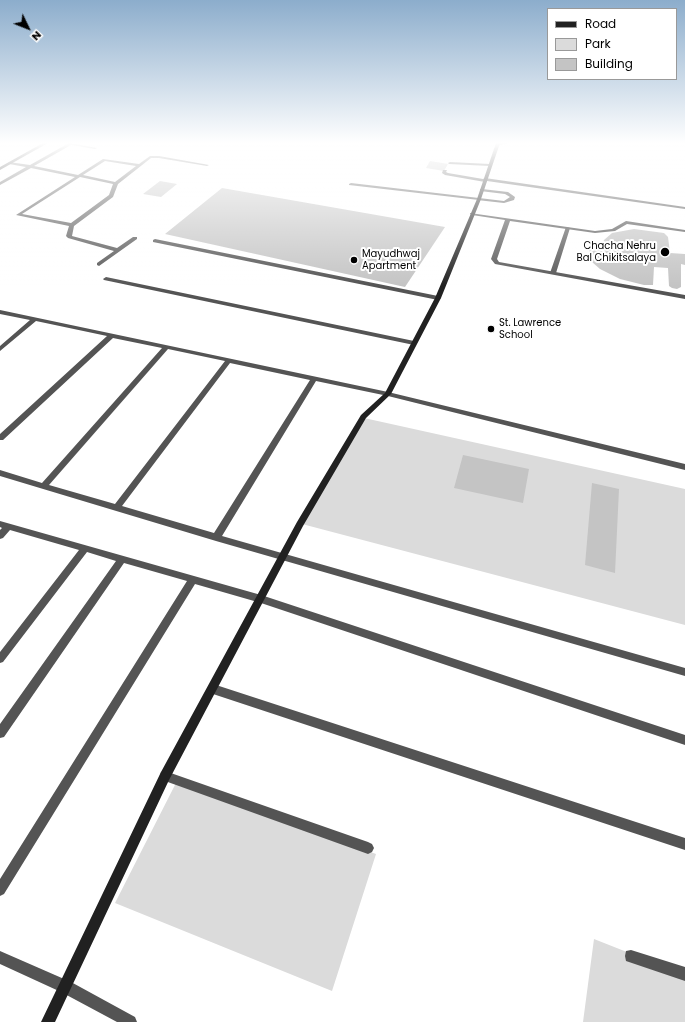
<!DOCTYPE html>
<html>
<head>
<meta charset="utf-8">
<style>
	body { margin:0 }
	#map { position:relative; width:685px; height:1022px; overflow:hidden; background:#fff; font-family:Poppins,sans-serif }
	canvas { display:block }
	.legend { position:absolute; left:547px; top:8px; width:130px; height:72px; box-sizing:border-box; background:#fff; border:1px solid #999; margin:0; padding:5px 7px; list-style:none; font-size:12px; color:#000 }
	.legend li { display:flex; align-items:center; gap:8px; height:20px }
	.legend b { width:20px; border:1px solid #999 }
	.north { position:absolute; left:8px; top:8px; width:40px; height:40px; -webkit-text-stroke:3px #fff; paint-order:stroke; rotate:133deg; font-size:11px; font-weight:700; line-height:16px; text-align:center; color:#000 }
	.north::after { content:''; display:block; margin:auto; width:14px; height:18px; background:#000; clip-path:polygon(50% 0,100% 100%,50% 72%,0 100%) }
</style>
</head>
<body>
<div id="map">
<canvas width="685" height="1022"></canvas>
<ul class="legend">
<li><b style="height:5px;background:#212121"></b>Road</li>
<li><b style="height:11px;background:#dbdbdb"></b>Park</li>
<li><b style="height:11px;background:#c4c4c4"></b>Building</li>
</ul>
<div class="north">N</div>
</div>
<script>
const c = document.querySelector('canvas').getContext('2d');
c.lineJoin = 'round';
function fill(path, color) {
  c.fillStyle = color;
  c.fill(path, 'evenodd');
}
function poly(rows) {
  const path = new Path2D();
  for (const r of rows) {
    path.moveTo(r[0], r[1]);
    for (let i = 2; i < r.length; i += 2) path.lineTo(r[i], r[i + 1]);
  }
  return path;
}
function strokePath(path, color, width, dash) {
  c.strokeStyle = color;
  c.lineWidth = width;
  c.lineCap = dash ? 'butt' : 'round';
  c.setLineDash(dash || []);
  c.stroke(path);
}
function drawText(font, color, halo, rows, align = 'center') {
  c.font = font + ' Poppins,sans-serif';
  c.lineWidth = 4;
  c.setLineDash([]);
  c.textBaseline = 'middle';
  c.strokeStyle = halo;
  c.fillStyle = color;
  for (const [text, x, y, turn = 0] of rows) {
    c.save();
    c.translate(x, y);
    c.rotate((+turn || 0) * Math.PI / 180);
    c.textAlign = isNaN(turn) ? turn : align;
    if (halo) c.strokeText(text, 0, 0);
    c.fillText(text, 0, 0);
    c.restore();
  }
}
fill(poly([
	[364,418,685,489,685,625,302,524],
	[177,781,376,854,332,991,115,903],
	[594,939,685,975,685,1022,583,1022]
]), '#dbdbdb');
fill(poly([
	[430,161,448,164,444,171,426,168],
	[160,181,177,184,161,197,143,194],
	[222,188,445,227,405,287,165,234],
	[634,229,664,233,668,237,670,253,685,254,685,265,681,264,681,287,677,289,672,288,669,286,668,268,654,267,653,285,644,285,620,279,600,269,592,262,589,257,589,243,602,245,604,240,612,233],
	[463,455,529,469,523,503,454,488],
	[592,483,619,489,615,573,585,565]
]), '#c4c4c4');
fill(poly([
	[450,162,490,164,492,165,490,166,449,164,448,163,450,162],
	[443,170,447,170,446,172,448,173,483,179,485,178,685,207,685,209,487,181,485,182,445,175,442,173,443,170],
	[482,189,508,192,515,197,514,200,504,203,477,200,477,198,479,198,504,201,510,197,505,194,480,191,480,189,482,189],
	[470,213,595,231,612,229,626,221,685,230,685,232,627,224,615,231,595,233,510,221,497,259,499,262,685,295,685,299,495,264,491,259,505,220,472,215,470,214,470,213]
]), '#545454');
fill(poly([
	[69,143,97,148,95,149,71,145,34,166,78,175,103,159,139,164,150,156,159,156,209,165,207,166,159,158,151,158,118,184,113,197,74,226,72,236,117,248,133,237,137,237,137,239,99,266,97,265,97,263,114,251,68,238,66,236,69,226,16,215,75,177,31,168,0,185,0,182,26,167,9,164,9,162,30,165,69,143],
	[105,161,136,166,115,182,83,175,105,161],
	[80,177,113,184,109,195,71,223,22,214,80,177],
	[501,143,509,143,497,146,495,145,501,143],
	[351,183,479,198,481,199,479,200,349,185,349,184,351,183],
	[566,227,570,228,556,273,551,274,550,273,566,227],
	[155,239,438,296,441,298,438,300,153,242,153,240,155,239],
	[106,277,414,341,417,343,414,345,104,280,103,279,106,277],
	[0,310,388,392,685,464,685,470,388,396,316,381,222,536,685,668,685,676,216,541,0,476,0,470,42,483,162,348,113,338,3,440,0,440,0,434,107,336,36,321,0,351,0,346,30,320,0,314,0,310],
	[168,349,225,361,115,504,49,485,168,349],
	[230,363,310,380,214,533,122,506,230,363],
	[0,521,261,595,685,735,685,745,261,603,195,584,4,894,0,896,0,879,187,581,124,563,4,737,0,738,0,724,116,561,87,552,3,662,0,663,0,652,79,550,10,530,3,538,0,539,0,530,2,528,0,527,0,521],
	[213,684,685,838,685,850,213,694,209,692,208,689,209,686,213,684],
	[165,771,368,842,372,844,374,848,372,852,368,854,165,781,161,780,160,776,161,772,165,771],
	[631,950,685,967,685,981,626,961,625,956,626,951,631,950],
	[0,951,71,982,135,1017,137,1022,117,1022,61,992,0,964,0,951]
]), '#545454');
fill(poly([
	[43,143,48,143,0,170,0,167,43,143],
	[496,143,500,143,481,199,441,298,391,394,366,418,303,526,169,780,55,1022,41,1022,161,772,297,522,361,415,385,393,435,298,477,199,496,143]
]), '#212121');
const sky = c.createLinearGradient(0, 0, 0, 286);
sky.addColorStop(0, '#8cadcc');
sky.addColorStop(0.5, '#fff');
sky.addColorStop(1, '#ffffff00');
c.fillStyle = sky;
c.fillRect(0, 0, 685, 286);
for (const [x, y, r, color] of [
	[665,252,5,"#000"],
	[354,260,4,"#000"],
	[491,329,4,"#000"]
]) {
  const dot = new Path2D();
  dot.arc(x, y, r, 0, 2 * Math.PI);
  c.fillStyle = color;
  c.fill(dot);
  strokePath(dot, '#fff', 1.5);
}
drawText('10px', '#000', '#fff', [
	["Chacha Nehru",656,246,"right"],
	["Bal Chikitsalaya",656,258,"right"],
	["Mayudhwaj",362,254],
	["Apartment",362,266],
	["St. Lawrence",499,323],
	["School",499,335]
], 'left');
</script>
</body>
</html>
